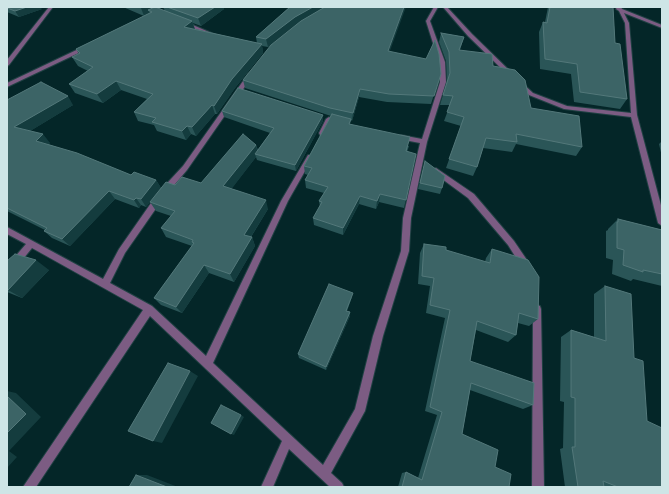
<!DOCTYPE html>
<html>
<head>
<meta charset="utf-8">
<style>
	body { margin:0 }
	#map { position:relative; width:669px; height:494px; overflow:hidden; background:#042628; font-family:Overpass,sans-serif }
	canvas { display:block }
	.frame { position:absolute; inset:0; border:8px solid #cee5e6; pointer-events:none }
</style>
</head>
<body>
<div id="map">
<canvas width="669" height="494"></canvas>
<div class="frame"></div>
</div>
<script>
const c = document.querySelector('canvas').getContext('2d');
c.lineJoin = 'round';
function poly(rows) {
  const path = new Path2D();
  for (const r of rows) {
    path.moveTo(r[0], r[1]);
    for (let i = 2; i < r.length; i += 2) path.lineTo(r[i], r[i + 1]);
  }
  return path;
}
function strokePath(path, color, width, dash) {
  c.strokeStyle = color;
  c.lineWidth = width;
  c.lineCap = dash ? 'butt' : 'round';
  c.setLineDash(dash || []);
  c.stroke(path);
}
function fill(path, color) {
  c.fillStyle = color;
  c.fill(path, 'evenodd');
}
const minor = poly([
	[49,7,53,7,9,65,7,66,7,60,49,7],
	[434,7,438,7,430,21,445,62,446,82,427,142,411,218,409,251,383,336,365,411,331,473,342,483,344,487,330,487,289,449,273,487,261,487,282,441,150,316,36,487,23,487,143,310,32,248,10,275,7,276,7,266,26,244,7,234,7,227,103,279,119,249,158,193,183,166,248,74,250,73,253,75,187,170,164,197,125,253,110,283,152,306,206,356,281,201,308,155,312,155,313,157,288,201,213,363,323,465,355,409,373,336,401,251,403,218,420,143,399,139,398,137,401,135,422,139,440,82,439,62,426,21,434,7],
	[443,7,447,7,472,34,513,74,513,76,509,76,468,36,443,7],
	[617,7,621,7,622,9,662,25,662,28,624,13,629,23,637,115,662,209,662,226,658,223,631,117,564,109,529,95,516,83,521,82,533,93,567,106,631,113,625,23,619,11,616,9,617,7],
	[182,22,186,22,216,35,212,36,182,24,182,22],
	[87,45,90,47,89,48,7,87,7,83,87,45],
	[329,117,332,119,325,133,322,135,320,135,319,133,326,119,329,117],
	[436,168,474,194,514,241,529,263,530,266,529,269,526,270,523,269,508,245,468,198,434,173,433,171,434,169,436,168],
	[537,305,540,306,541,309,544,487,532,487,533,309,534,306,537,305]
]);
strokePath(minor, '#204143', 2);
fill(minor, '#7c5c83');
fill(poly([
	[7,7,42,9,19,17,7,12],
	[123,7,163,7,159,9,165,11,163,7,224,7,224,9,201,26,193,23,195,29,257,43,256,37,290,7,390,51,438,82,431,104,387,102,359,97,352,121,351,120,350,124,409,146,407,152,416,154,404,208,379,202,376,209,359,204,343,235,314,225,313,218,320,207,319,201,324,193,306,188,305,180,308,175,305,174,304,166,331,116,245,88,243,80,299,23,268,47,262,46,263,53,235,88,217,114,215,114,196,136,191,134,186,140,157,131,154,125,138,121,134,112,147,99,121,90,103,103,75,93,69,84,88,71,78,66,72,57,79,54,76,49,144,16],
	[548,7,613,7,615,43,627,99,620,109,574,102,571,74,540,69,539,32,543,22,545,22],
	[441,33,464,37,460,50,493,66,531,108,582,147,576,156,516,144,512,152,483,148,477,167,473,176,446,168,461,126,444,121,450,105,440,105,447,81,446,61,439,42],
	[7,100,73,105,30,131,50,143,48,144,131,175,156,180,161,188,146,207,141,205,139,208,115,199,70,246,52,238,44,231,45,230,7,211],
	[222,111,323,121,296,171,257,160,256,157,231,189,268,209,251,237,252,237,255,246,234,282,209,273,182,313,161,305,154,298,192,246,166,237,161,228,171,216,156,211,150,202,175,185,201,183,256,145,258,150,270,133,224,117],
	[662,141,662,157,659,144],
	[425,161,442,188,440,194,418,189],
	[618,219,662,230,662,286,633,279,631,281,612,274,613,260,606,258,606,231,608,230,608,229],
	[424,244,485,262,486,258,492,249,538,319,529,326,518,323,516,335,508,342,476,330,470,361,533,405,523,409,470,390,462,434,495,467,509,487,398,487,402,473,406,472,418,478,437,415,425,411,445,318,426,313,430,286,418,284,420,253],
	[7,261,49,270,22,298,7,292],
	[605,286,634,358,647,421,662,487,565,487,560,449,563,448,564,402,560,401,561,337,571,330,594,337,594,294],
	[352,297,347,311,350,312,350,316,326,370,299,358,298,354]
]), '#2a5557');
fill(poly([
	[27,7,40,7,42,9,19,17,15,11],
	[144,7,163,7,152,12,148,10,150,13,144,16,141,8],
	[215,7,224,7,224,9,201,26,198,18],
	[313,7,327,7,296,25,268,47,266,39,295,17],
	[404,7,406,7,387,59,388,51],
	[192,21,195,30,184,27],
	[262,44,263,53,235,88,217,114,214,106,232,79],
	[116,81,121,90,103,103,97,94],
	[360,89,359,97,352,121,353,113],
	[68,96,73,105,22,136,14,127],
	[212,105,215,114,196,136,192,127],
	[323,115,323,121,296,171,295,165],
	[187,126,191,134,186,140,182,131],
	[43,134,50,143,43,149,36,141],
	[256,145,258,154,255,154,256,157,227,195,223,186],
	[156,180,161,188,146,207,141,199],
	[109,191,115,199,70,246,62,239],
	[380,194,379,202,376,209,377,201],
	[360,196,359,204,343,235,343,228],
	[136,198,141,205,139,208,134,200],
	[266,200,268,209,247,243,244,235],
	[252,237,255,246,234,282,230,274],
	[36,260,49,270,22,298,8,290],
	[204,265,209,273,182,313,176,307],
	[353,293,352,297,345,315,346,311],
	[350,312,350,316,326,370,326,367],
	[190,371,198,376,162,443,153,441],
	[7,391,16,393,41,417,9,451,17,457,7,468],
	[241,415,244,417,234,435,231,434],
	[136,475,147,475,178,487,167,487]
]), '#143c3e');
const building = poly([
	[7,7,27,7,15,11,7,8,7,7],
	[155,7,192,21,184,27,262,44,232,79,214,106,212,105,192,127,187,126,182,131,152,122,156,118,134,112,153,94,116,81,97,94,69,84,93,67,72,57,80,53,76,49,152,12,148,10,155,7],
	[167,7,215,7,198,18,167,7],
	[290,7,313,7,295,17,266,39,256,37,290,7],
	[325,7,404,7,388,51,426,59,435,40,439,54,441,74,434,96,389,94,360,89,353,113,330,108,243,80,271,45,301,21,325,7],
	[550,7,613,7,615,43,620,44,627,99,580,92,577,64,545,59,543,22,547,23,550,7],
	[441,33,464,37,459,50,492,54,493,66,515,70,525,80,531,108,579,116,582,147,516,134,517,142,486,138,477,167,449,159,464,117,447,112,453,96,443,95,450,73,449,52,441,33],
	[41,82,68,96,14,127,43,134,36,141,77,153,131,175,134,172,156,180,141,199,136,198,134,200,109,191,62,239,44,231,47,228,7,208,7,100,41,82],
	[238,88,323,115,295,165,255,154,274,128,222,111,238,88],
	[332,114,351,119,349,124,410,137,406,151,416,154,406,200,380,194,377,201,360,196,343,228,313,218,322,202,319,201,328,187,305,180,312,168,304,166,332,114],
	[243,134,256,145,223,186,266,200,244,235,252,237,230,274,204,265,176,307,154,298,194,243,192,242,193,240,161,228,175,211,150,202,166,182,175,185,182,177,201,183,243,134],
	[425,161,445,176,442,188,420,183,425,161],
	[618,219,662,230,662,274,643,270,643,272,623,265,624,250,617,248,617,222,618,222,618,219],
	[424,244,446,247,446,250,490,263,492,249,528,260,539,277,538,319,519,313,516,335,477,321,470,361,534,383,533,405,471,383,462,434,498,450,495,467,511,474,509,487,402,487,406,472,422,480,442,412,430,407,450,310,430,305,434,278,422,276,424,244],
	[15,254,36,260,8,290,7,289,7,261,15,254],
	[329,284,353,293,346,311,350,312,326,367,298,354,329,284],
	[605,286,631,294,634,358,643,361,647,421,662,428,662,487,618,487,603,481,604,487,578,487,572,447,575,447,575,398,571,397,571,330,606,341,605,286],
	[168,363,190,371,153,441,128,431,168,363],
	[7,396,26,414,7,433,7,396],
	[221,405,241,415,231,434,211,423,221,405],
	[136,475,167,487,129,487,136,475]
]);
fill(building, '#3c6466');
strokePath(building, '#53787a', 1);
</script>
</body>
</html>
